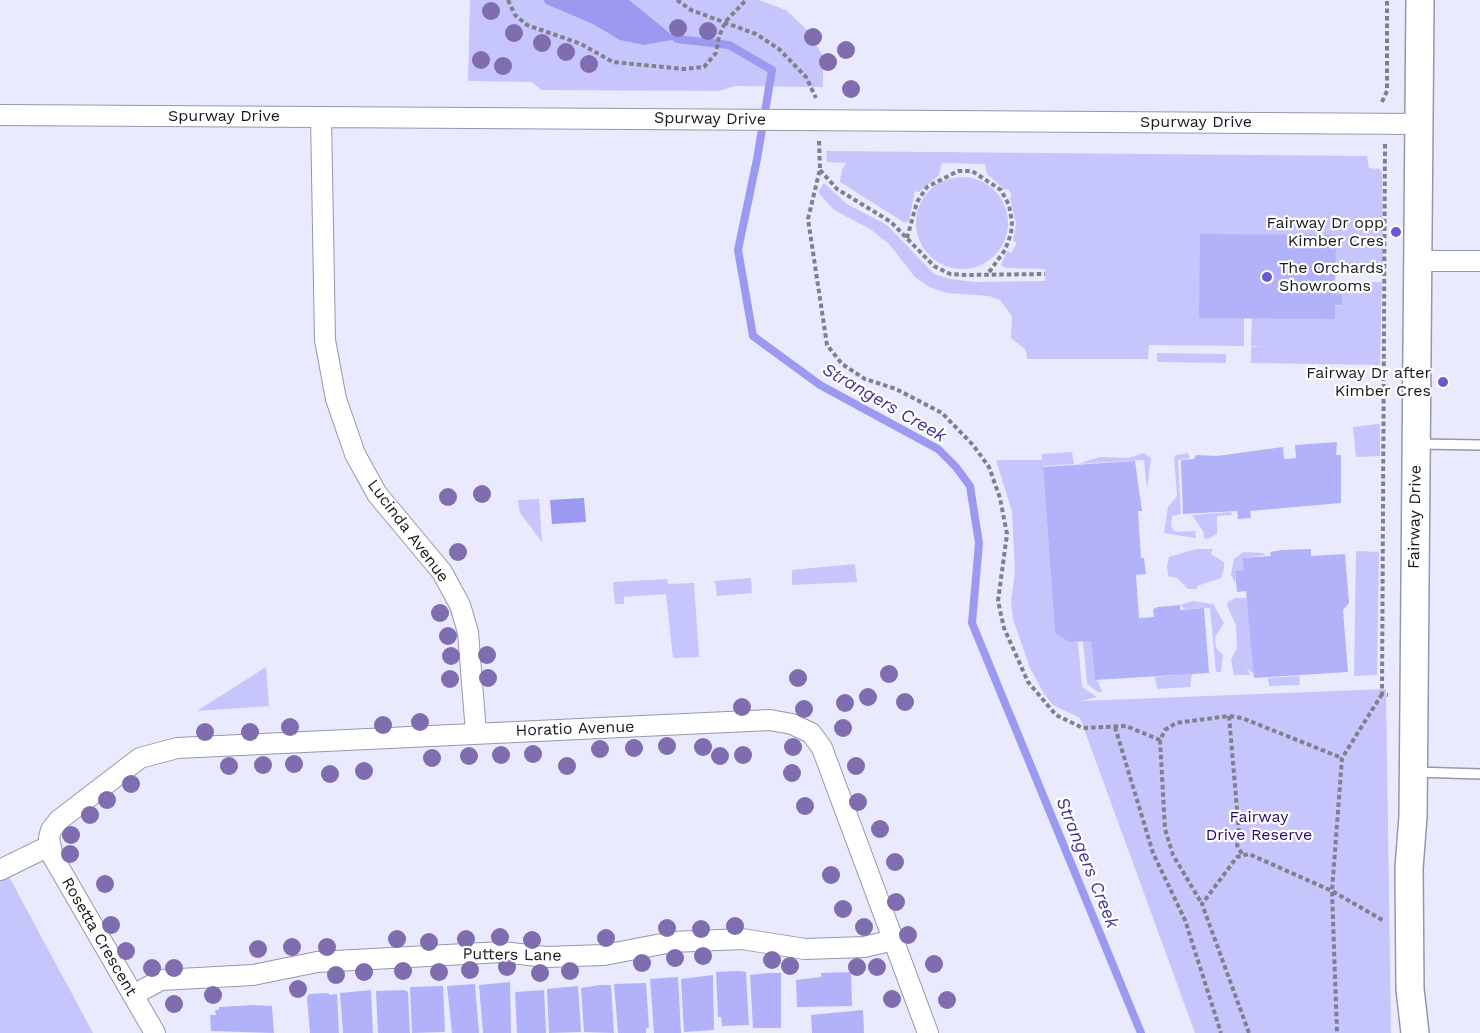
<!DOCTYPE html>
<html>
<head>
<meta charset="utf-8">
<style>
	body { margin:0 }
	canvas { display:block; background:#e9eafe }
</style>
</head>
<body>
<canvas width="1480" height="1033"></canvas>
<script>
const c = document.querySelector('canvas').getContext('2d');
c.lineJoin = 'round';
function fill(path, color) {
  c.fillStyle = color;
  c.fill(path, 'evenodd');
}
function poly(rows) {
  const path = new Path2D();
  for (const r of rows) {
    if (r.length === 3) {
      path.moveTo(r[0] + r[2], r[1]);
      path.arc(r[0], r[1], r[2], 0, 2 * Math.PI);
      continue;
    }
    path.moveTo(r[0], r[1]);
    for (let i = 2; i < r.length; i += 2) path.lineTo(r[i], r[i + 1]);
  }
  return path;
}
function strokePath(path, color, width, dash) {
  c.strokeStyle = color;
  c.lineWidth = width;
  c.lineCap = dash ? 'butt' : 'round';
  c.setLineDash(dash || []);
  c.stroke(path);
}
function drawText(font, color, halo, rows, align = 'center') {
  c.font = font + ' "Work Sans",sans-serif';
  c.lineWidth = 4.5;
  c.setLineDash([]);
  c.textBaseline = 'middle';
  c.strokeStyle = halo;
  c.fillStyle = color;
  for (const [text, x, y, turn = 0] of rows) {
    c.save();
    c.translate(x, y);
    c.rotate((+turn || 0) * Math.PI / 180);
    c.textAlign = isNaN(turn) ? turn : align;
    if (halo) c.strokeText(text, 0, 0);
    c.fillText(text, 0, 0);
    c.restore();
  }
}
fill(poly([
	[470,0,759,0,786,10,809,32,823,56,823,87,735,86,719,91,541,90,532,82,468,81],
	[826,151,1367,156,1369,168,1380,169,1382,173,1383,273,1335,272,1244,318,1244,346,1149,345,1148,359,1027,359,1026,350,1011,338,1012,316,1000,300,989,296,947,293,929,287,915,277,889,244,870,229,834,210,818,192,824,183,847,204,887,225,934,274,950,279,976,282,1045,281,1045,269,1006,268,1001,265,1007,251,1011,253,1017,243,1013,241,1016,224,1010,198,1012,196,1008,189,1005,190,987,174,985,164,942,163,939,175,919,192,915,191,909,221,905,223,840,182,842,169,847,163,827,162],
	[962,223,46],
	[1382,282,1380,365,1251,363,1251,347,1263,347,1251,346,1252,318,1342,305,1342,295,1335,294,1335,283],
	[1157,353,1226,354,1226,363,1157,362],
	[1377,424,1380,424,1380,456,1356,457,1353,427],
	[1072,452,1074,464,1043,466,1055,632,1069,642,1078,642,1082,687,1097,697,1080,701,1386,689,1391,1033,1195,1033,1080,718,1053,705,1044,694,1030,668,1013,619,1011,602,1015,571,1012,512,996,460,1042,460,1042,454],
	[1144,453,1151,458,1147,489,1144,460,1078,464,1099,457,1129,458],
	[1188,453,1190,458,1178,460,1181,514,1172,516,1171,527,1176,532,1195,531,1196,538,1164,533,1168,507,1177,496,1174,458,1176,455],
	[539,499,542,542,520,513,518,500],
	[1231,512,1232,515,1217,516,1217,534,1208,539,1204,538,1203,531,1192,515],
	[1196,549,1213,549,1211,554,1224,562,1224,569,1221,578,1197,586,1197,589,1188,589,1177,578,1168,576,1167,565,1169,557],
	[1356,551,1379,552,1377,675,1354,676],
	[1243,552,1263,553,1265,555,1242,558,1244,571,1235,571,1235,583,1231,574,1234,559],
	[855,564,857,582,792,585,792,570],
	[751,578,752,593,717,596,715,581],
	[667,579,668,584,694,583,699,657,673,658,666,594,624,597,624,604,615,604,613,582],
	[1235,598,1247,598,1254,674,1246,668,1251,675,1234,675,1231,660,1237,648,1236,625,1227,606,1228,602],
	[1193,601,1213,604,1224,623,1215,637,1216,648,1223,655,1221,672,1216,672,1210,608,1185,609,1180,605],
	[1083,641,1091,641,1095,680,1098,681,1102,692,1098,692,1087,684],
	[266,667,269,706,197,711],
	[1192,674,1190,687,1158,689,1156,684,1155,677],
	[1299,676,1300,685,1269,686,1268,678],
	[0,860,93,1033,0,1033]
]), '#c6c6fd');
fill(poly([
	[543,0,629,0,677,39,644,45,620,40,593,24,546,4],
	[584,498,586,522,552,524,550,500]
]), '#9c99f1');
strokePath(poly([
	[677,39,729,45,772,70,757,159,738,250,753,336,820,385,938,449,956,467,970,486,979,543,972,623,1141,1033]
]), '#9c99f1', 8);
fill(poly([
	[1200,234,1336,235,1335,294,1342,294,1342,305,1335,305,1335,319,1199,318],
	[1337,442,1336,455,1341,455,1341,503,1250,511,1251,518,1238,519,1237,511,1183,514,1181,460,1194,459,1196,455,1217,456,1283,447,1284,459,1296,458,1295,445],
	[1135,461,1142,511,1138,511,1141,558,1144,558,1146,574,1136,575,1139,618,1154,617,1153,609,1158,607,1180,605,1180,610,1204,608,1209,673,1095,680,1091,641,1069,642,1055,633,1043,467],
	[1311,549,1311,556,1345,554,1349,603,1343,610,1348,672,1254,678,1246,591,1237,592,1235,571,1244,571,1242,558,1271,556,1270,552,1281,550],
	[738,971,746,972,749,1025,722,1026,721,1017,718,1017,716,972],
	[851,972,852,1006,797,1007,796,980,821,977,821,973],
	[768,973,781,973,781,1028,753,1028,750,975],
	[713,975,714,1030,684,1032,681,979],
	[678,977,681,1033,654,1033,650,979],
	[510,982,511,1033,483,1033,479,985],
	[646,983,649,1028,646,1028,646,1033,618,1033,614,984],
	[475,984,479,1033,452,1033,447,986],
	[600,985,611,985,614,1033,584,1032,581,988],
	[443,986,445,1032,412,1033,410,987],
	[578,986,581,1032,549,1033,547,989],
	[371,990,373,1033,343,1033,340,993],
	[405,990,408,992,410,1033,378,1033,376,991],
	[544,990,546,1033,517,1033,515,992],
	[329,993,329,995,337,994,339,1033,310,1033,307,998,309,994],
	[253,1005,272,1006,274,1033,211,1031,210,1015,216,1015,215,1010,219,1010,219,1007],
	[863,1010,864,1033,812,1033,811,1015]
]), '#b2b2fa');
const lane = poly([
	[1419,444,1480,445],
	[1416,772,1480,774]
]);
const street = poly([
	[0,115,1419,124],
	[321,117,325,340,336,399,355,454,377,494,442,572,460,605,468,632,476,733],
	[1418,261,1480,261],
	[0,870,49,846],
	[133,995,161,980,253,975,317,962,502,952,546,957,604,955,672,942,742,939,805,949,864,947,894,940],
	[155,1033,53,857,49,838,51,830,59,820,140,758,177,748,770,720,792,724,811,733,822,748,928,1033]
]);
const secondary = poly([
	[1415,1033,1410,989,1409,868,1413,817,1420,0]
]);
strokePath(lane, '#9697aa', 12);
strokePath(street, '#9697aa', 22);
strokePath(secondary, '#9697aa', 30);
strokePath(poly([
	[508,0,515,15,527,25,581,44,613,62,683,69,704,67,716,53,719,36,726,21,746,0],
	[677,0,691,10,756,34,779,49,806,77,816,98],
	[1382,102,1387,91,1387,0],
	[819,141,820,169,808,219,827,345,842,364,865,379,896,389,942,413,973,445,989,467,1000,498,1007,534,998,601,1004,628,1028,682,1056,715,1083,728,1126,726,1160,740,1165,730,1176,723,1229,716,1242,718,1342,758],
	[1385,144,1382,694,1388,695],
	[820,170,837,189,891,222,934,266,950,274,966,275,1045,274],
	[907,238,917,202,927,187,958,171,972,171,1001,190,1009,205,1012,222,1011,234,1005,250,987,275],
	[1382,694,1342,758,1332,891,1384,921],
	[1229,716,1239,832,1237,845,1242,854],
	[1115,727,1153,853,1185,920,1221,1033],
	[1160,740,1165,829,1173,855,1202,904],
	[1249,1033,1202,904,1237,857,1249,854,1332,891,1337,1033]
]), '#7f7f8d', 4, [4.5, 3]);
strokePath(lane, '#fff', 9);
strokePath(street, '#fff', 20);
strokePath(secondary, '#fff', 27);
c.fillStyle = '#7f6db0';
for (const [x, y] of [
	[491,11],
	[678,28],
	[708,31],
	[514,33],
	[813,37],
	[542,43],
	[846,50],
	[566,52],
	[481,60],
	[828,62],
	[589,64],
	[503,66],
	[851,89],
	[482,494],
	[448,497],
	[458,552],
	[440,613],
	[448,636],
	[487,655],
	[451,656],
	[889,674],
	[488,678],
	[798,678],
	[450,679],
	[868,697],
	[905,702],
	[845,703],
	[742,707],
	[804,709],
	[420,722],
	[383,725],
	[290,727],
	[843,728],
	[205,732],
	[250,732],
	[667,746],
	[703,747],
	[793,747],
	[634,748],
	[600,749],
	[533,754],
	[501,755],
	[743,755],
	[469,756],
	[720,756],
	[432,758],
	[294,764],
	[263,765],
	[229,766],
	[567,766],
	[856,766],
	[364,771],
	[792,773],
	[330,774],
	[131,784],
	[107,800],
	[858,802],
	[805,806],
	[90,815],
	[880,829],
	[71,835],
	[70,854],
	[895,862],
	[831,875],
	[105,884],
	[896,902],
	[843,909],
	[111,925],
	[735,926],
	[864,927],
	[667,928],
	[701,929],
	[908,935],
	[500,937],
	[606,938],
	[397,939],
	[466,939],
	[532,940],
	[429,942],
	[292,947],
	[327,947],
	[258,949],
	[126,951],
	[703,956],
	[675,958],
	[772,960],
	[642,963],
	[934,964],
	[790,966],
	[507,967],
	[857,967],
	[877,967],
	[152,968],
	[174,968],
	[470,970],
	[403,971],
	[570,971],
	[364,972],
	[439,972],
	[540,973],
	[336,975],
	[298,989],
	[213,995],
	[892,999],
	[947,1000],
	[174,1004]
]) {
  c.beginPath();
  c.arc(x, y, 9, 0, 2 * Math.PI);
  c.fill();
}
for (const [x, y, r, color] of [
	[1396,232,6,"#6859d3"],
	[1267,277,6,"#6859d3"],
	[1443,382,6,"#6859d3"]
]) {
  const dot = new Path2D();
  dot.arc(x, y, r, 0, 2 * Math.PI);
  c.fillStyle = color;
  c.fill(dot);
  strokePath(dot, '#fff', 2);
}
drawText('16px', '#18181f', '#fff', [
	["Spurway Drive",224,116],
	["Spurway Drive",710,119,1],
	["Spurway Drive",1196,122],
	["Fairway Drive",1415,517,-89],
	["Lucinda Avenue",408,531,53],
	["Horatio Avenue",575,729,-2],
	["Rosetta Crescent",99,937,60],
	["Putters Lane",512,955,1]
]);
drawText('16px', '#18181f', '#fff', [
	["Fairway Dr opp",1384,223],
	["Kimber Cres",1384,241],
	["The Orchards",1279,268,"left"],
	["Showrooms",1279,286,"left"],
	["Fairway Dr after",1431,373],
	["Kimber Cres",1431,391]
], 'right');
drawText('16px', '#280771', '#fff', [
	["Fairway",1259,817],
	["Drive Reserve",1259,835]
]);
drawText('italic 18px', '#423296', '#fff', [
	["Strangers Creek",884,403,30],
	["Strangers Creek",1087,863,68]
]);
</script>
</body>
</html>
